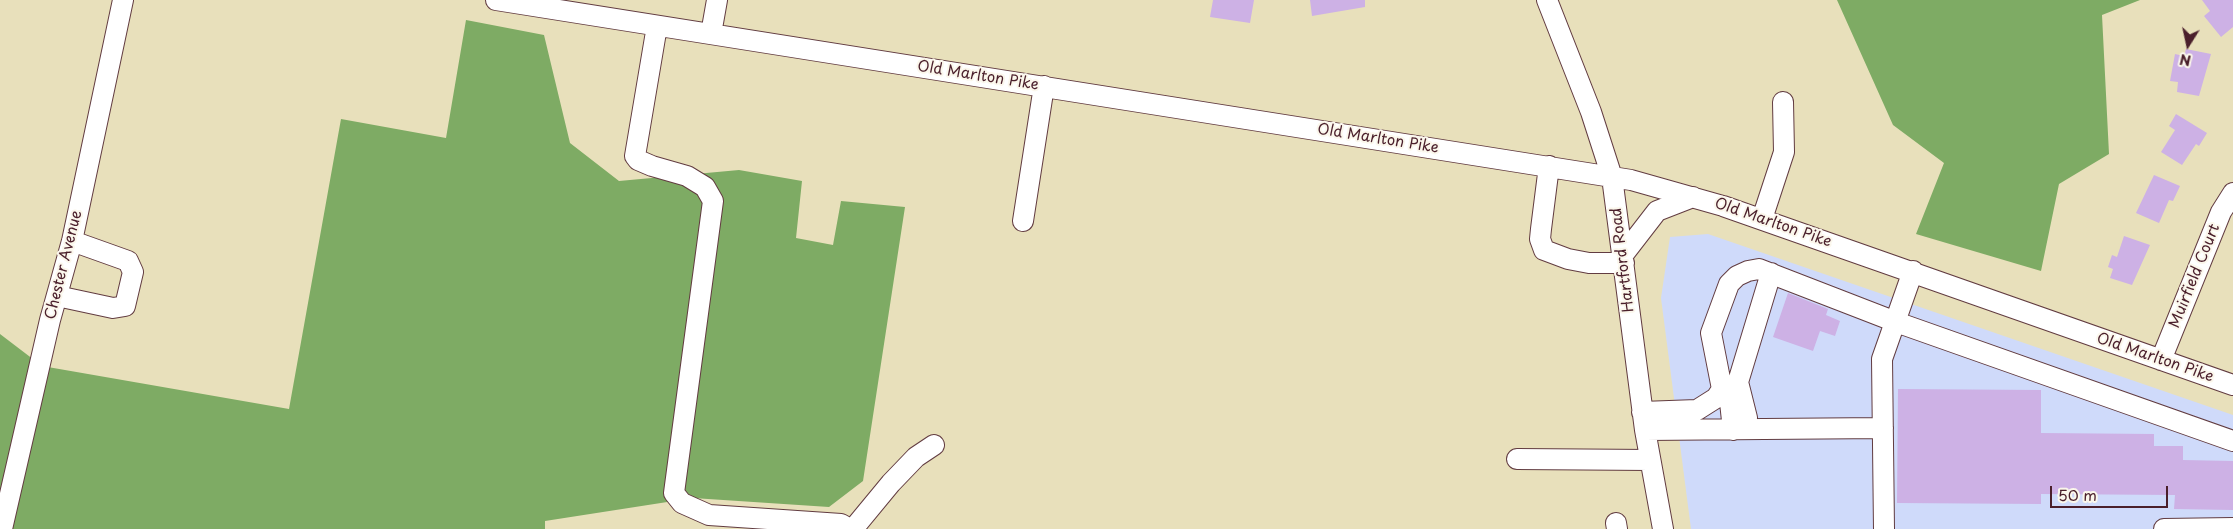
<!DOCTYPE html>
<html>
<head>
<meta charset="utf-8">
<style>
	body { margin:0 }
	#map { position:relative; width:2233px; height:529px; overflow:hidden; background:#e8e0bb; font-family:"Playpen Sans",sans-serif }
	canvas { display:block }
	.north { position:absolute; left:2163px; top:20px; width:50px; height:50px; -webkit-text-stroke:4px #fbf7ec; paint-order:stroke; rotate:190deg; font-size:14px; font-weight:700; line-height:20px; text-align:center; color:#4a1f2b }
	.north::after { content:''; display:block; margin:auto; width:18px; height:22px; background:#4a1f2b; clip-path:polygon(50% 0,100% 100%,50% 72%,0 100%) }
	.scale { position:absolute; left:2050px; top:486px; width:118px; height:22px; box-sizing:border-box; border:2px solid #4a1f2b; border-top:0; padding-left:6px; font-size:15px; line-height:18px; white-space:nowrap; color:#4a1f2b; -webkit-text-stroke:4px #fbf7ec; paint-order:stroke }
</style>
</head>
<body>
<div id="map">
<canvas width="2233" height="529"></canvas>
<div class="north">N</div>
<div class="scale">50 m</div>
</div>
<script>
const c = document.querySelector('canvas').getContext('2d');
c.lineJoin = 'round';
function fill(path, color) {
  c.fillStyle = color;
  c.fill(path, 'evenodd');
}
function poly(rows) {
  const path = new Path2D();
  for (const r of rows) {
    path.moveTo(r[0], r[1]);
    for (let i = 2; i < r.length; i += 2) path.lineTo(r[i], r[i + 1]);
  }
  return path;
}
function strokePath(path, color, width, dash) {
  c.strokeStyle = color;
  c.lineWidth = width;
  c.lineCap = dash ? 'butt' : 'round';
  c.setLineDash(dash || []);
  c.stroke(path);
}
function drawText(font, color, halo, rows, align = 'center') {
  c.font = font + ' "Playpen Sans",sans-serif';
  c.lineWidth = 4;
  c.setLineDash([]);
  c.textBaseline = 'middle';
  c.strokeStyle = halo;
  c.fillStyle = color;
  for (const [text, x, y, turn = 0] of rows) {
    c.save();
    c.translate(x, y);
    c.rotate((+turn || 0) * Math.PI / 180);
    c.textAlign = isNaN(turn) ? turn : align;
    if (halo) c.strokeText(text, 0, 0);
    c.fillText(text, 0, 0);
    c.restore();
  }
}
fill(poly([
	[1708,234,2233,415,2233,529,1691,529,1661,298,1670,237]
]), '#cfdafa');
fill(poly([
	[1837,0,2140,0,2102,15,2109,154,2059,184,2041,271,1916,234,1944,163,1893,125],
	[466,20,544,35,570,143,619,181,739,170,802,181,796,238,833,245,841,201,905,207,863,481,829,507,693,498,545,521,545,529,0,529,0,334,42,366,289,409,341,119,446,138]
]), '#7eab64');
fill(poly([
	[1213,0,1254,0,1250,23,1210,17],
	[1310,0,1365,0,1365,7,1312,16],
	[2202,0,2233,0,2233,27,2221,37,2204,16,2210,11],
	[2186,49,2211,54,2199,96,2177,92,2178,82,2170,81,2175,54,2184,56],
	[2176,114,2207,133,2199,146,2196,144,2182,165,2161,152,2175,130,2169,126],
	[2154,175,2180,186,2173,201,2169,200,2159,223,2136,213],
	[2124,236,2150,245,2132,285,2110,278,2113,269,2108,267,2112,255,2117,257],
	[1788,293,1828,309,1826,315,1840,321,1835,336,1820,331,1813,351,1773,337],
	[1898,389,2041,390,2041,433,2154,434,2154,446,2183,446,2183,460,2233,461,2233,510,2174,509,2175,495,2041,494,2041,504,1897,503]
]), '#cdb1e5');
const minor = poly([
	[496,0,1631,180,1723,206,2233,385],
	[1547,0,1591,112,1612,177,1645,430,1663,529],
	[657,26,635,156,638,160,652,166,687,176,705,187,713,201,674,493,682,503,709,515,841,524,850,529],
	[711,34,717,0],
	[1549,166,1541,229,1540,239,1544,250,1568,259,1589,263,1624,263],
	[1762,219,1784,152,1783,102],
	[1023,221,1044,86],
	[1623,255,1657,211,1693,197],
	[57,296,113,308,125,306,133,272,128,261,72,241],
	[2161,360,2221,212,2233,193],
	[1642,412,1697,410,1716,398,1722,389],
	[1747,418,1738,382,1771,273],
	[1645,430,1883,428],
	[1733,430,1730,402,1722,389,1711,333,1729,284,1737,276,1748,271,1759,269,1896,322,2233,441],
	[1517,459,1650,460],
	[1616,523,1617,529],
	[2,529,50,320,72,241,123,0],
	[853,529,891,483,916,457,934,445],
	[1884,529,1882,359,1913,271],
	[2164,529,2233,528]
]);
strokePath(minor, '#623c41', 22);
strokePath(minor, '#fff', 20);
drawText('15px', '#4a1f2b', '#fbf7ec', [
	["Old Marlton Pike",978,76,9],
	["Old Marlton Pike",1378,139,9],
	["Old Marlton Pike",1773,223,19],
	["Hartford Road",1623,260,-97],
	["Chester Avenue",64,265,-76],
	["Muirfield Court",2195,276,-68],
	["Old Marlton Pike",2155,358,19]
]);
</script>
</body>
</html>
